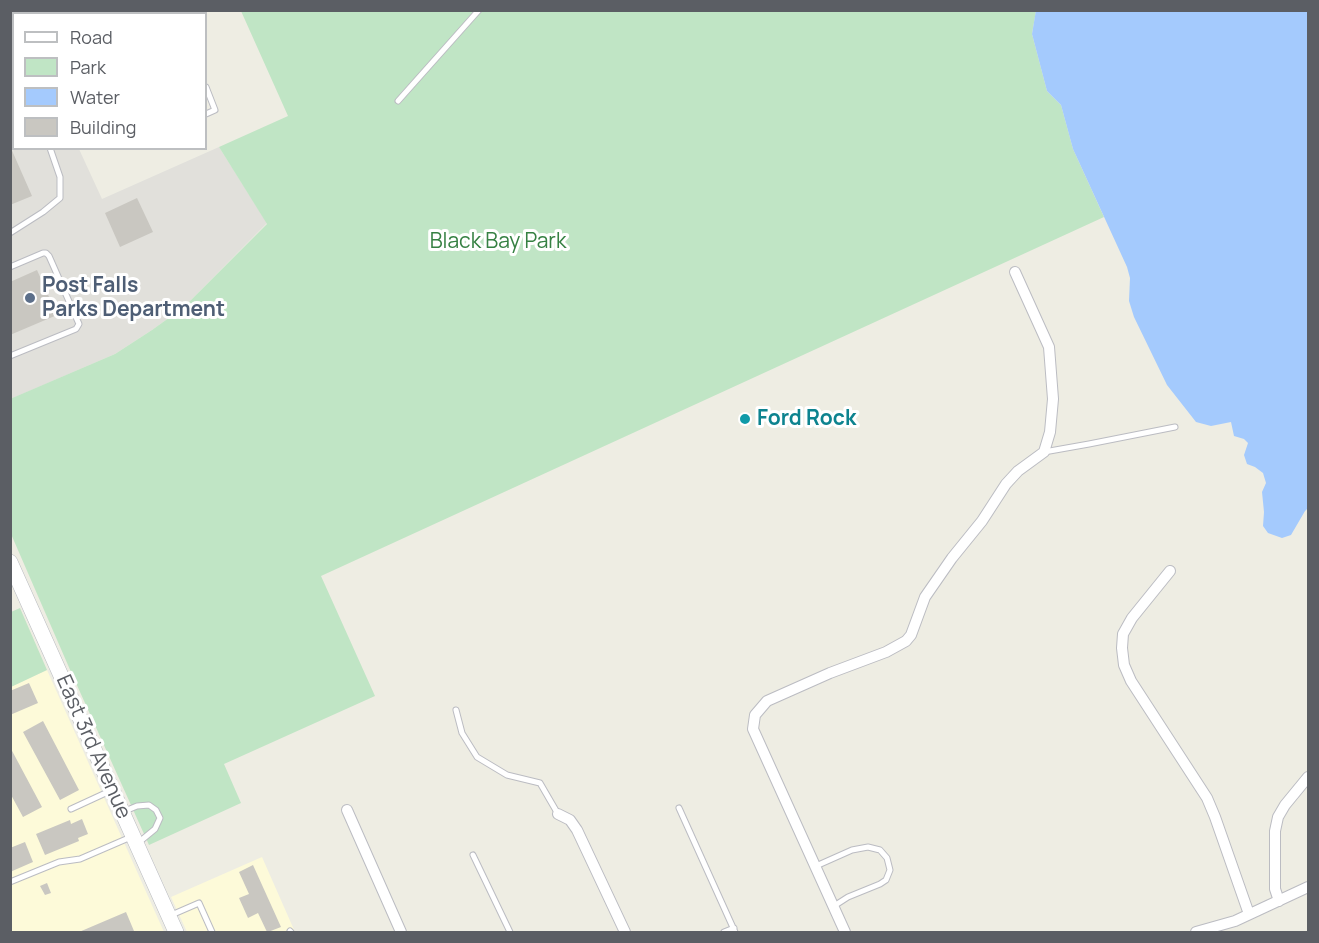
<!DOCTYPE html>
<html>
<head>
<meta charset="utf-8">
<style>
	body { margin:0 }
	#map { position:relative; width:1319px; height:943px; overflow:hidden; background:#eeede3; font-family:Manrope,sans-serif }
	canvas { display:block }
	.frame { position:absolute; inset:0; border:12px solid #5b5e64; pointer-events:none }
	.legend { position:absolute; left:12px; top:12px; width:195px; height:138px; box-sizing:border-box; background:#fff; border:2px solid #bdbfc1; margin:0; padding:8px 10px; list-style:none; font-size:18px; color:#5b5e64 }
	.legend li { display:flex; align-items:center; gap:12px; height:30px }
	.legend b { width:30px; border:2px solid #bdbfc1 }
</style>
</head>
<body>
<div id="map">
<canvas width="1319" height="943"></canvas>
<div class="frame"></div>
<ul class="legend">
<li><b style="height:8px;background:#fff"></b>Road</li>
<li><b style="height:16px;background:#c0e5c5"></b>Park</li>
<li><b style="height:16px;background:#a4cafd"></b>Water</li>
<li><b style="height:16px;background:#c9c7c1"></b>Building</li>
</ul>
</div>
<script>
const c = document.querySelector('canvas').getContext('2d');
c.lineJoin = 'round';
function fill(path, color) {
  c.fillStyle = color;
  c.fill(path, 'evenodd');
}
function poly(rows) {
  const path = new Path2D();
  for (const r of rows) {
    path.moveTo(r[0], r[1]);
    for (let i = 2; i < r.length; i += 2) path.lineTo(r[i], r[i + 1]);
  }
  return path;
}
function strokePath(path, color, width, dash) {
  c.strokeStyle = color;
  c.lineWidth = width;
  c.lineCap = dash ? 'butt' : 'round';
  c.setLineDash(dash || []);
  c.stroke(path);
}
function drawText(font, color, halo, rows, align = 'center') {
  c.font = font + ' Manrope,sans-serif';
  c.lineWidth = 6;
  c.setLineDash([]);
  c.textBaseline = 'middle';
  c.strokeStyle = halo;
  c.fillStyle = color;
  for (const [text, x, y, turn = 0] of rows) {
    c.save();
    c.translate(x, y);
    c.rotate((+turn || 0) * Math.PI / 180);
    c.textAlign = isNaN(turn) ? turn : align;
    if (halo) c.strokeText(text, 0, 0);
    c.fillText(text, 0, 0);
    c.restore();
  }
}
fill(poly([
	[47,670,164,932,11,932,10,687],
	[262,857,295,932,187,932,171,897]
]), '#fdfad9');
fill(poly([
	[18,10,20,13,14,14,14,148,79,149,102,199,219,147,267,223,184,307,152,330,115,354,11,399,10,11]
]), '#e1e0db');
fill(poly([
	[241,11,1036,11,1032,34,1047,91,1061,105,1073,149,1104,217,321,576,375,696,224,764,241,803,149,845,71,672,11,534,10,399,115,354,152,330,184,307,267,224,219,147,288,116],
	[20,608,47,670,11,687,11,612]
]), '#c0e5c5');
fill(poly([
	[1036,10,1308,11,1308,508,1305,511,1291,535,1282,538,1268,533,1263,526,1264,512,1262,492,1266,483,1263,473,1255,467,1247,464,1244,455,1248,443,1244,439,1234,436,1231,422,1211,426,1196,422,1167,385,1134,317,1129,301,1130,278,1127,267,1073,149,1061,105,1047,91,1032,34]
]), '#a4cafd');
fill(poly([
	[10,146,32,196,10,205],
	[137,198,153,232,120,247,105,213],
	[37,270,57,315,10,335,10,282],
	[29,683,38,703,10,715,10,691],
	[43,721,79,790,60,800,23,732],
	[10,747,42,807,23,817,10,793],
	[82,819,88,834,78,838,79,841,45,855,36,834,70,820,71,824],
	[25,842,33,862,10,872,10,848],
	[253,865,281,927,268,932,267,932,258,913,248,918,239,898,249,894,239,872],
	[47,883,51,893,45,895,40,886],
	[126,912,134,931,131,932,79,932]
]), '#c9c7c1');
const lane = poly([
	[89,10,90,14],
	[172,10,173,14],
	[10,41,14,47],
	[206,87,215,110,206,114],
	[398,101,479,10],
	[10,233,43,212,60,198,60,177,50,148],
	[10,267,43,253,46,253,49,256,79,324,76,329,10,356],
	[1044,452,1089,444,1175,427],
	[456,710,462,733,477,757,507,775,540,783,558,814],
	[679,808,735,932],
	[71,809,110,791],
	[125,811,137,806,149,805,156,810,160,818,155,829,138,843],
	[473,855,510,932],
	[816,866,852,850,868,847,880,850,887,858,890,870,886,880,880,884,848,897,834,906],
	[10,882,59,862,80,859,131,837],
	[169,916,199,903,212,932],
	[290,931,291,932],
	[724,932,734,928]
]);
const street = poly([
	[1170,571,1132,618,1123,634,1122,648,1124,665,1131,681,1207,798,1215,817,1249,914],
	[347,810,401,932],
	[558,814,570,820,577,830,625,932],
	[1279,901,1275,889,1275,831,1278,817,1285,805,1308,777],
	[845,932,753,729,755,715,767,701,830,673,886,652,906,641,911,635,925,597,952,558,982,521,1006,484,1018,471,1044,452,1050,432,1053,399,1049,347,1015,272],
	[1196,932,1235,921,1308,887]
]);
const secondary = poly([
	[10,562,176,932]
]);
strokePath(lane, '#bbbcc2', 7);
strokePath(street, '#bbbcc2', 12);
strokePath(secondary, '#b9bbc1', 16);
strokePath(lane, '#fff', 5);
strokePath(street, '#fff', 10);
strokePath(secondary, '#fff', 15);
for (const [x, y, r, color] of [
	[30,298,6,"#5c6f8a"],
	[745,419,6,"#0f9aa8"]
]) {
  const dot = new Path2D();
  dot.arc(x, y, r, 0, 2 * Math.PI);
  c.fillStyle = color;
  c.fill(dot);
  strokePath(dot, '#fff', 2);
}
drawText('21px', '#368143', '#fff', [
	["Black Bay Park",498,242]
]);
drawText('bold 21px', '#4e5e75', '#fff', [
	["Post Falls",42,286],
	["Parks Department",42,310]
], 'left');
drawText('bold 21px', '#0d838f', '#fff', [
	["Ford Rock",757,419]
], 'left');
drawText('21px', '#5b5e64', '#fff', [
	["East 3rd Avenue",93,747,66]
]);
</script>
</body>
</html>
